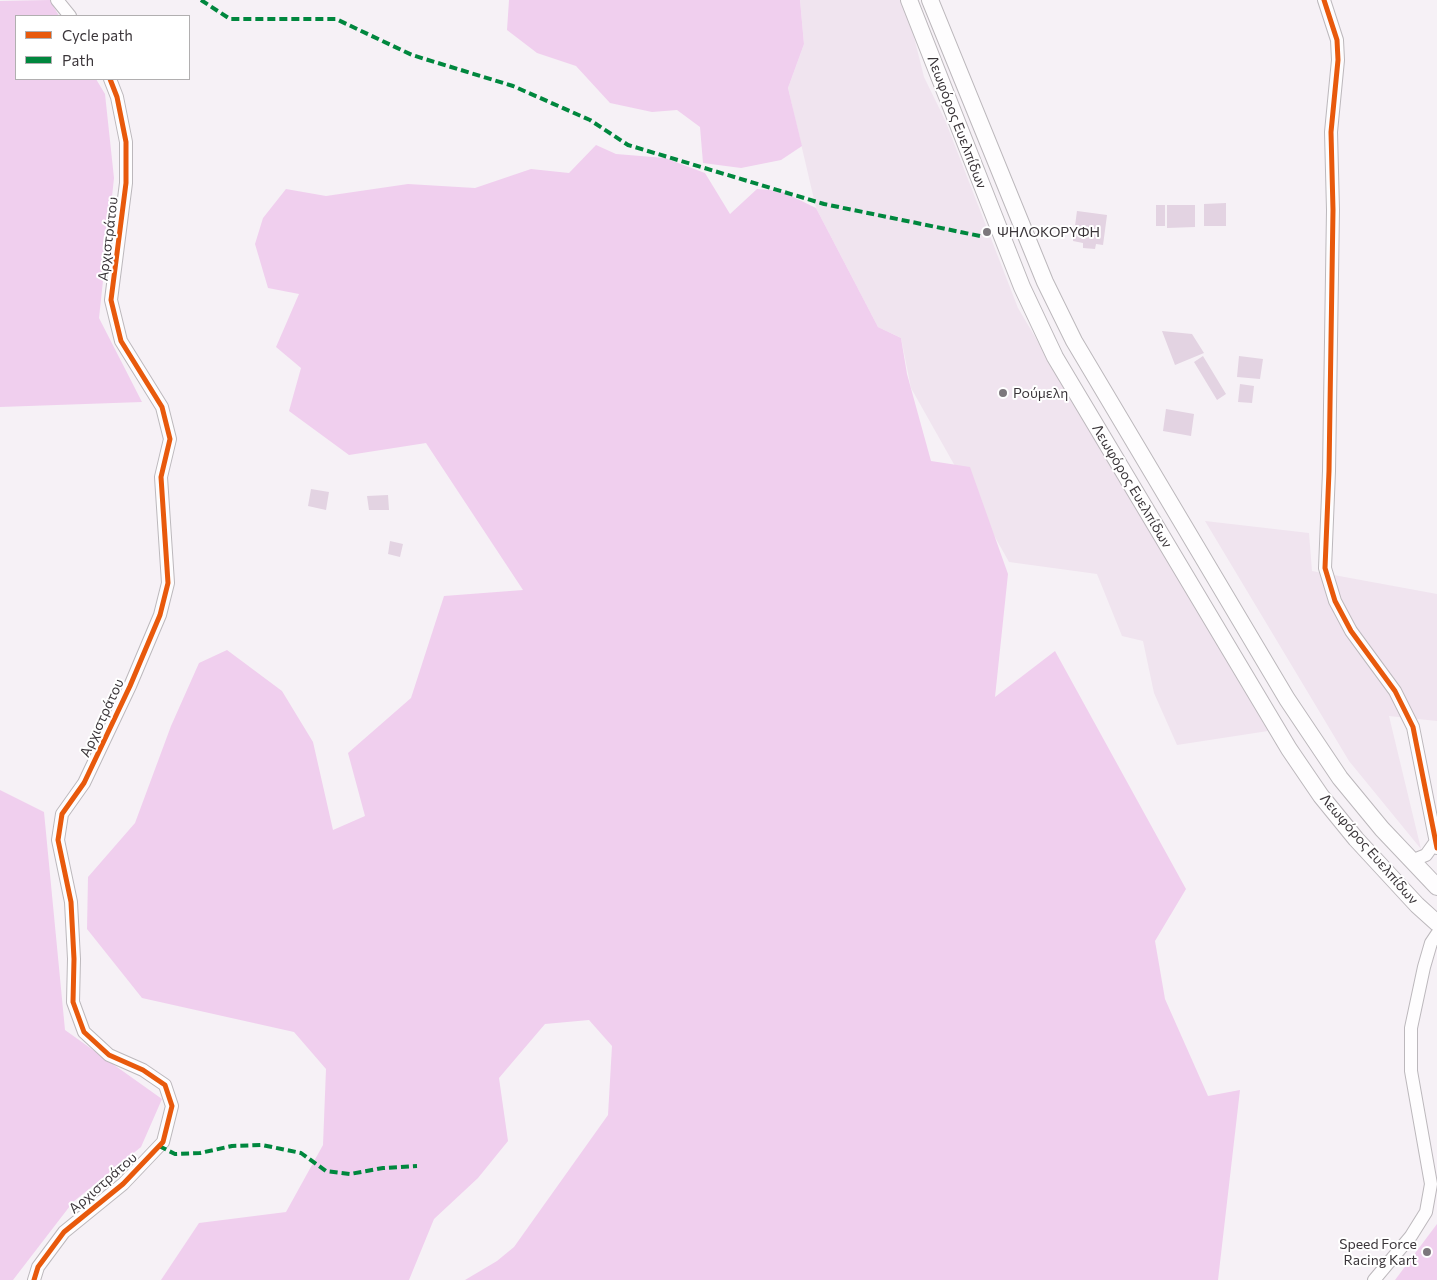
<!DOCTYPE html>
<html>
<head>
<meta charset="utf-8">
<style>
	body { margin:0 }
	#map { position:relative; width:1437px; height:1280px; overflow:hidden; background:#f6f1f6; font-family:Commissioner,sans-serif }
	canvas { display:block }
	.legend { position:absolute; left:15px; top:15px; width:175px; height:65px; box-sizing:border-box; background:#fff; border:1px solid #b1afb0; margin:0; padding:6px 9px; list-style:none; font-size:15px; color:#3b363a }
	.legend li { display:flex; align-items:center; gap:10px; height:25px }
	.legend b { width:25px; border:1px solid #b1afb0 }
</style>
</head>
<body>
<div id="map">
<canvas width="1437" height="1280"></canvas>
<ul class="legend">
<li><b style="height:6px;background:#e8590c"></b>Cycle path</li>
<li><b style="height:6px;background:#00873e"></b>Path</li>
</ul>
</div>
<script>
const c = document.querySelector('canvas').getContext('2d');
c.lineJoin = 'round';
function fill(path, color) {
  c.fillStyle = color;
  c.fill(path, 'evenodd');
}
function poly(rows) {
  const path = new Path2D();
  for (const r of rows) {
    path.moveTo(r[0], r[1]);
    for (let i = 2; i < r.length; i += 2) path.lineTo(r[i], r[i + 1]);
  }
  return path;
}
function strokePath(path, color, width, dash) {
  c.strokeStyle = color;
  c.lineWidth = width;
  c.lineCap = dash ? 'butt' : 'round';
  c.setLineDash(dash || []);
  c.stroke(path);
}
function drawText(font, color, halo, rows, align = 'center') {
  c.font = font + ' Commissioner,sans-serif';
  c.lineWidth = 4;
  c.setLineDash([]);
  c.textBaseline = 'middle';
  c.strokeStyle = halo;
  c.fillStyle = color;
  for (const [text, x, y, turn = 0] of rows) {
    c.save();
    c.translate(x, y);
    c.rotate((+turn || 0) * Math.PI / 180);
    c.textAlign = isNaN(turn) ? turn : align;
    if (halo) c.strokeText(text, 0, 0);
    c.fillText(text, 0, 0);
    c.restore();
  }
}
fill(poly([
	[800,0,900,0,913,33,924,77,945,120,1018,308,1268,731,1177,745,1154,693,1143,641,1122,636,1097,574,1009,562,911,388,901,338,878,327,816,208,788,88,804,44],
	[1205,521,1309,533,1312,571,1437,594,1437,721,1389,716,1421,849,1349,761]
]), '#f0e4ef');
fill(poly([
	[50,0,59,16,16,16,16,79,96,79,105,94,114,178,99,318,142,402,0,407,0,1],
	[509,0,800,0,804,44,788,88,802,146,781,160,741,168,703,163,700,127,677,110,652,112,610,103,576,66,537,53,507,30],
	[596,145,616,154,665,158,705,173,730,214,757,189,781,191,816,208,878,327,901,338,907,374,931,461,970,467,1008,574,995,697,1055,651,1186,889,1155,941,1165,999,1208,1096,1240,1090,1218,1280,465,1280,497,1261,514,1247,608,1115,612,1046,589,1020,545,1024,499,1078,508,1141,478,1178,434,1219,409,1280,161,1280,199,1223,286,1212,323,1145,326,1069,294,1032,142,998,87,929,88,877,135,823,171,726,199,663,227,650,282,691,313,742,333,830,365,816,348,753,411,698,444,596,523,590,426,443,349,455,289,411,301,368,276,347,299,294,268,288,255,244,263,218,286,189,326,196,408,184,475,188,531,169,569,173],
	[0,790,44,812,65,1030,162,1099,141,1147,73,1202,13,1280,0,1280],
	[1437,1224,1437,1280,1395,1280]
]), '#f0cfee');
fill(poly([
	[1226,203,1226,226,1204,226,1204,204],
	[1156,205,1165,205,1165,226,1156,226],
	[1167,205,1195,205,1195,227,1167,228],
	[1077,211,1107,215,1103,245,1096,244,1095,249,1083,248,1083,243,1073,241],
	[1162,331,1192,334,1204,353,1175,365],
	[1203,356,1226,394,1217,400,1194,362],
	[1239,356,1263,359,1260,379,1237,377],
	[1240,384,1254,386,1252,403,1238,402],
	[1166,409,1194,414,1191,436,1163,431],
	[311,489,329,492,326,510,308,506],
	[388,495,389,510,369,510,367,496],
	[390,541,403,544,400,557,388,554]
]), '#e3d3e2');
const minor = poly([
	[57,0,70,16],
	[1324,0,1337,40,1338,60,1331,132,1333,210,1329,471,1325,568,1335,601,1351,631,1395,691,1413,727,1437,848],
	[1411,861,1426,855,1436,841],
	[34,1280,38,1267,64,1232,123,1184,163,1142,172,1106,165,1085,143,1070,109,1055,84,1032,73,1002,74,959,71,902,58,840,62,814,84,783,130,686,160,615,168,583,161,477,170,439,162,407,121,341,111,300,126,183,126,142,117,97,110,79],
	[1374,1280,1411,1236,1426,1212,1431,1184,1411,1071,1411,1028,1424,967,1431,943,1437,934]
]);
const major = poly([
	[909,0,1022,287,1055,357,1289,749,1321,796,1356,839,1417,905,1437,923],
	[930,0,1045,282,1074,341,1287,699,1340,778,1382,829,1437,887]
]);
strokePath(minor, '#bcb8bc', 14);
strokePath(major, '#bcb8bc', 18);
strokePath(minor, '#fefdfe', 12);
strokePath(major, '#fefdfe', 16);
strokePath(poly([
	[201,0,230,19,336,19,412,55,513,86,590,120,628,145,824,204,980,236],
	[159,1146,175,1154,200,1153,232,1146,262,1145,301,1153,326,1171,350,1174,383,1168,417,1166]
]), '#00873e', 4, [8, 4]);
strokePath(poly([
	[1324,0,1337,40,1338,60,1331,132,1333,210,1329,471,1325,568,1335,601,1351,631,1395,691,1413,727,1437,848],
	[34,1280,38,1267,64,1232,123,1184,163,1142,172,1106,165,1085,143,1070,109,1055,84,1032,73,1002,74,959,71,902,58,840,62,814,84,783,130,686,160,615,168,583,161,477,170,439,162,407,121,341,111,300,126,183,126,142,117,97,110,79]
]), '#e8590c', 5);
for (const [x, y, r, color] of [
	[987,232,5,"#7c777c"],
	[1003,393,5,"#7c777c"],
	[1427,1252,5,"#7c777c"]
]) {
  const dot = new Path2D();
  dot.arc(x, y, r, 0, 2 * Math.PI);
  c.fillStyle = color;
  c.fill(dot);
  strokePath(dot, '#fff', 2);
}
drawText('14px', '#3b363a', '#fff', [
	["Λεωφόρος Ευελπίδων",957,122,69],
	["Αρχιστράτου",108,239,-83],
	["Λεωφόρος Ευελπίδων",1132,486,59],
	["Αρχιστράτου",102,718,-65],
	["Λεωφόρος Ευελπίδων",1369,849,49],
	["Αρχιστράτου",103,1183,-41]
]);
drawText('14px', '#3b363a', '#fff', [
	["ΨΗΛΟΚΟΡΥΦΗ",997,232],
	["Ρούμελη",1013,393],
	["Speed Force",1417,1244,"right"],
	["Racing Kart",1417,1260,"right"]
], 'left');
</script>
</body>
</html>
